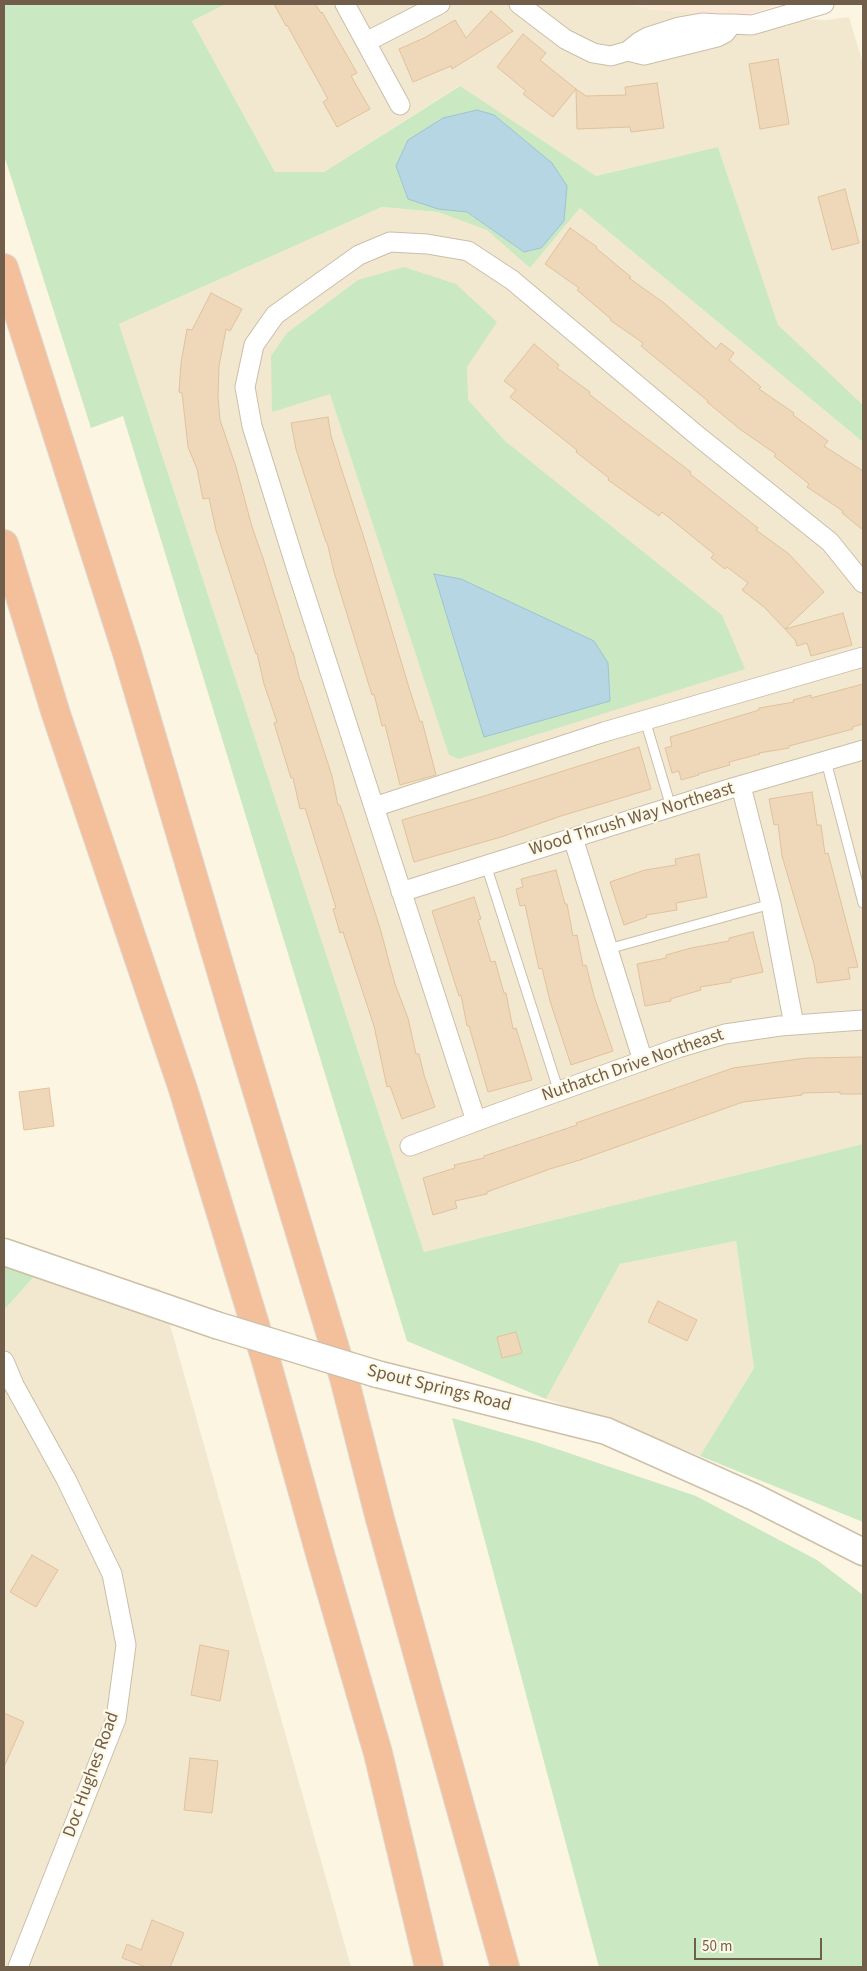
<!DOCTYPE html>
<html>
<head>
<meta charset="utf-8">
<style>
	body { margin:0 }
	#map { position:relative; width:867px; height:1971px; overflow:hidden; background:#fbf5e2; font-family:"Source Sans 3",sans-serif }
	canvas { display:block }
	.frame { position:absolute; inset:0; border:5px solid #715e4a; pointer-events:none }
	.scale { position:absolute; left:694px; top:1938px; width:128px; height:22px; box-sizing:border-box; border:2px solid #715e4a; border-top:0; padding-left:6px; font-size:15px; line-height:18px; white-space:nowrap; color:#715e4a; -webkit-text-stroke:4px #fef9e7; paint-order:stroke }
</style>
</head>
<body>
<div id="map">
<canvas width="867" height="1971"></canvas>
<div class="frame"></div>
<div class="scale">50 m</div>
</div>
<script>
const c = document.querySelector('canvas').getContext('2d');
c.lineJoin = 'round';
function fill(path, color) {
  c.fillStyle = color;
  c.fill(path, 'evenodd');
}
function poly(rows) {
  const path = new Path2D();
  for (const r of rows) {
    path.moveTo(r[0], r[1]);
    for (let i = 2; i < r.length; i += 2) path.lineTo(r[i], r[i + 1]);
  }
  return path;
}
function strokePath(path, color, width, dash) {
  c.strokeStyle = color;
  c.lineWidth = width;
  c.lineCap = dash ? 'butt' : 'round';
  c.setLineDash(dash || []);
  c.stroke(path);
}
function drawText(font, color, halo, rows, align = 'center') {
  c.font = font + ' "Source Sans 3",sans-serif';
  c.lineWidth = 4.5;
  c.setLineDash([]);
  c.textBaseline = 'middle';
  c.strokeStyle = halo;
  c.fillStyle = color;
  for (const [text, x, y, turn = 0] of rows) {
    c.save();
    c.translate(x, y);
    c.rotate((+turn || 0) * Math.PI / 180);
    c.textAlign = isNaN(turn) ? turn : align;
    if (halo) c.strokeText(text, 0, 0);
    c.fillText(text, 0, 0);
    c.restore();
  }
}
fill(poly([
	[226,4,630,4,656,10,742,16,827,20,849,17,863,64,863,405,778,326,718,147,596,176,459,86,324,172,275,172,192,21],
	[382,207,438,212,488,230,530,268,580,208,863,442,863,1144,424,1252,119,324],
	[736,1241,754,1368,700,1456,630,1428,546,1399,620,1264],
	[47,1262,160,1289,351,1967,4,1967,4,1310]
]), '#f2e8d0');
fill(poly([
	[630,4,782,4,742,16,656,10]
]), '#fbe7d6');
fill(poly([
	[4,4,226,4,192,21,275,172,324,172,460,86,596,176,718,147,778,325,863,405,863,442,580,208,530,268,487,230,438,212,382,207,119,324,424,1252,863,1144,863,1522,700,1456,754,1368,736,1241,620,1264,546,1399,407,1341,123,416,91,428,4,155],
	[467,212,541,248,524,252],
	[404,267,456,284,497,322,467,367,468,400,505,441,722,615,745,669,459,759,449,755,330,394,272,412,271,356,287,333,358,280],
	[4,1244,47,1262,4,1310],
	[452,1418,536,1442,696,1496,817,1560,863,1595,863,1967,599,1967]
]), '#cae8c1');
const water = poly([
	[477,110,494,115,552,163,567,186,564,221,541,248,524,252,467,212,438,209,408,199,396,166,408,140,443,118,477,110],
	[434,574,461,579,594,641,608,663,610,701,484,737,434,574]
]);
fill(water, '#b7d6e3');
strokePath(water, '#9ec3d5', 1);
const building = poly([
	[274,4,315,4,321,13,322,12,357,73,351,76,370,109,337,127,323,102,328,99,287,25,286,26,274,4],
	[491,11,513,31,452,69,451,66,413,82,399,49,424,38,455,20,466,38,491,11],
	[523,34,546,53,540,60,576,89,553,117,523,94,526,91,497,67,523,34],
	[778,59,789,124,760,129,749,64,778,59],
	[657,83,664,128,631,132,630,127,577,129,576,89,586,96,626,95,625,87,657,83],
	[845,189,859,243,832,250,818,197,845,189],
	[570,228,597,247,596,248,631,277,629,278,664,303,716,349,721,343,734,353,729,360,761,387,759,389,794,413,793,415,828,441,824,446,863,471,863,530,842,513,843,511,807,487,809,484,774,456,776,454,741,430,707,402,708,401,641,346,643,343,610,320,611,319,577,290,579,288,545,264,570,228],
	[211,293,242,309,230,331,226,329,219,366,218,397,220,420,236,467,252,527,263,558,292,652,293,652,300,681,301,681,332,776,338,805,340,805,380,928,395,984,408,1018,416,1054,419,1054,424,1075,435,1107,402,1119,390,1086,387,1087,374,1026,343,932,340,933,333,909,336,908,305,808,300,809,293,778,291,778,274,723,277,722,264,684,257,653,256,654,216,530,209,498,203,499,197,469,188,447,182,393,179,392,181,363,187,329,192,330,211,293],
	[534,344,559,365,557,368,590,392,589,394,626,423,691,472,690,474,758,528,756,530,789,554,824,592,785,629,764,607,742,590,748,583,727,567,725,569,711,558,714,554,662,512,659,516,608,480,609,478,576,452,577,450,510,397,516,390,504,381,534,344],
	[328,417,331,436,344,477,364,538,410,691,420,722,422,721,436,775,400,785,385,725,382,726,374,694,372,695,334,572,327,542,326,542,296,449,291,423,328,417],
	[843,613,852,645,811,656,807,643,797,646,795,640,785,629,843,613],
	[863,684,863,724,852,727,853,729,789,746,789,748,759,753,760,754,729,762,730,765,698,774,699,775,681,780,679,771,672,773,665,748,672,746,670,737,759,710,759,708,794,702,793,700,811,695,811,698,863,684],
	[639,747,651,789,561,816,501,837,414,862,402,820,481,797,639,747],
	[812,792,817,825,821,825,825,854,828,853,858,967,848,968,850,979,817,983,814,964,782,856,778,824,774,825,769,799,812,792],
	[699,854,707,897,676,903,677,910,646,915,647,917,624,925,610,882,645,870,676,865,675,859,699,854],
	[556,870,565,904,567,904,573,936,577,935,583,966,586,965,594,996,613,1051,571,1065,550,1001,542,968,539,969,525,905,520,906,516,889,523,887,521,879,556,870],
	[474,897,481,919,478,920,491,962,495,961,504,993,506,993,513,1029,516,1028,532,1080,488,1092,469,1026,467,1026,461,995,459,996,432,911,474,897],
	[753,932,763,972,731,979,731,982,700,987,701,990,670,999,671,1001,645,1006,637,964,666,958,666,955,691,948,729,941,729,938,753,932],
	[863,1057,863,1094,840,1094,840,1092,802,1093,802,1095,743,1102,580,1160,550,1169,487,1192,487,1194,455,1201,457,1208,433,1215,423,1178,455,1168,454,1165,484,1158,484,1156,577,1125,576,1123,733,1068,807,1058,863,1057],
	[49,1088,54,1126,24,1130,19,1092,49,1088],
	[658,1301,697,1320,687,1341,648,1322,658,1301],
	[516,1332,522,1353,502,1358,497,1337,516,1332],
	[32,1555,58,1570,36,1607,10,1592,32,1555],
	[200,1645,229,1651,220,1701,191,1695,200,1645],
	[4,1713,24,1722,4,1767,4,1713],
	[190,1758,218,1761,212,1813,184,1810,190,1758],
	[152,1920,184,1933,170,1967,146,1967,122,1958,127,1944,141,1950,152,1920]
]);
fill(building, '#efd8ba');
strokePath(building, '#e1c29c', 1);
const lane = poly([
	[645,720,671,807],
	[826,761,863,903],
	[486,865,559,1092],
	[608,949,771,904]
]);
const street = poly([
	[345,4,400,105],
	[519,4,565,39,593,53,611,56,628,51],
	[732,24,725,33,717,37,644,55,628,51,639,42,648,37,679,27,702,23,719,24,732,24,752,25,824,4],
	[366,42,440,4],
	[741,786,771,904,794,1025],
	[374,807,604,732,863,657],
	[573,838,643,1061],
	[401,892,732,788,863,750],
	[476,1121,297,570,252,426,245,387,254,345,275,315,359,255,390,242,427,244,468,251,512,280,699,437,830,542,863,583],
	[410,1146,493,1115,678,1048,725,1034,780,1026,863,1020],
	[4,1361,14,1385,66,1479,112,1574,126,1645,116,1719,18,1967]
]);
const secondary = poly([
	[4,1252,216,1325],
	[377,1374,606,1431,754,1497,863,1552]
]);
const highway = poly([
	[4,268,127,653,235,1018,344,1378,380,1519,505,1967],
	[4,544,56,714,183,1089,267,1364,321,1557,378,1753,429,1967]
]);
strokePath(lane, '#cbbea9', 11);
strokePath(street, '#cbbea9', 21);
strokePath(secondary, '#cebfa7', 29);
strokePath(highway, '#ddd8d4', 30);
strokePath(lane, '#fff', 9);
strokePath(street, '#fff', 19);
strokePath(secondary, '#fff', 26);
strokePath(highway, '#f3c09b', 28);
const secondaryBridge = poly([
	[216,1325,377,1374]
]);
strokePath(secondaryBridge, '#cebfa7', 29, []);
strokePath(secondaryBridge, '#fff', 26);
drawText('18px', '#715e4a', '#fef9e7', [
	["Wood Thrush Way Northeast",632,820,-17],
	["Nuthatch Drive Northeast",633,1066,-19],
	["Spout Springs Road",439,1389,14],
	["Doc Hughes Road",92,1775,-70]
]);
</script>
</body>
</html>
